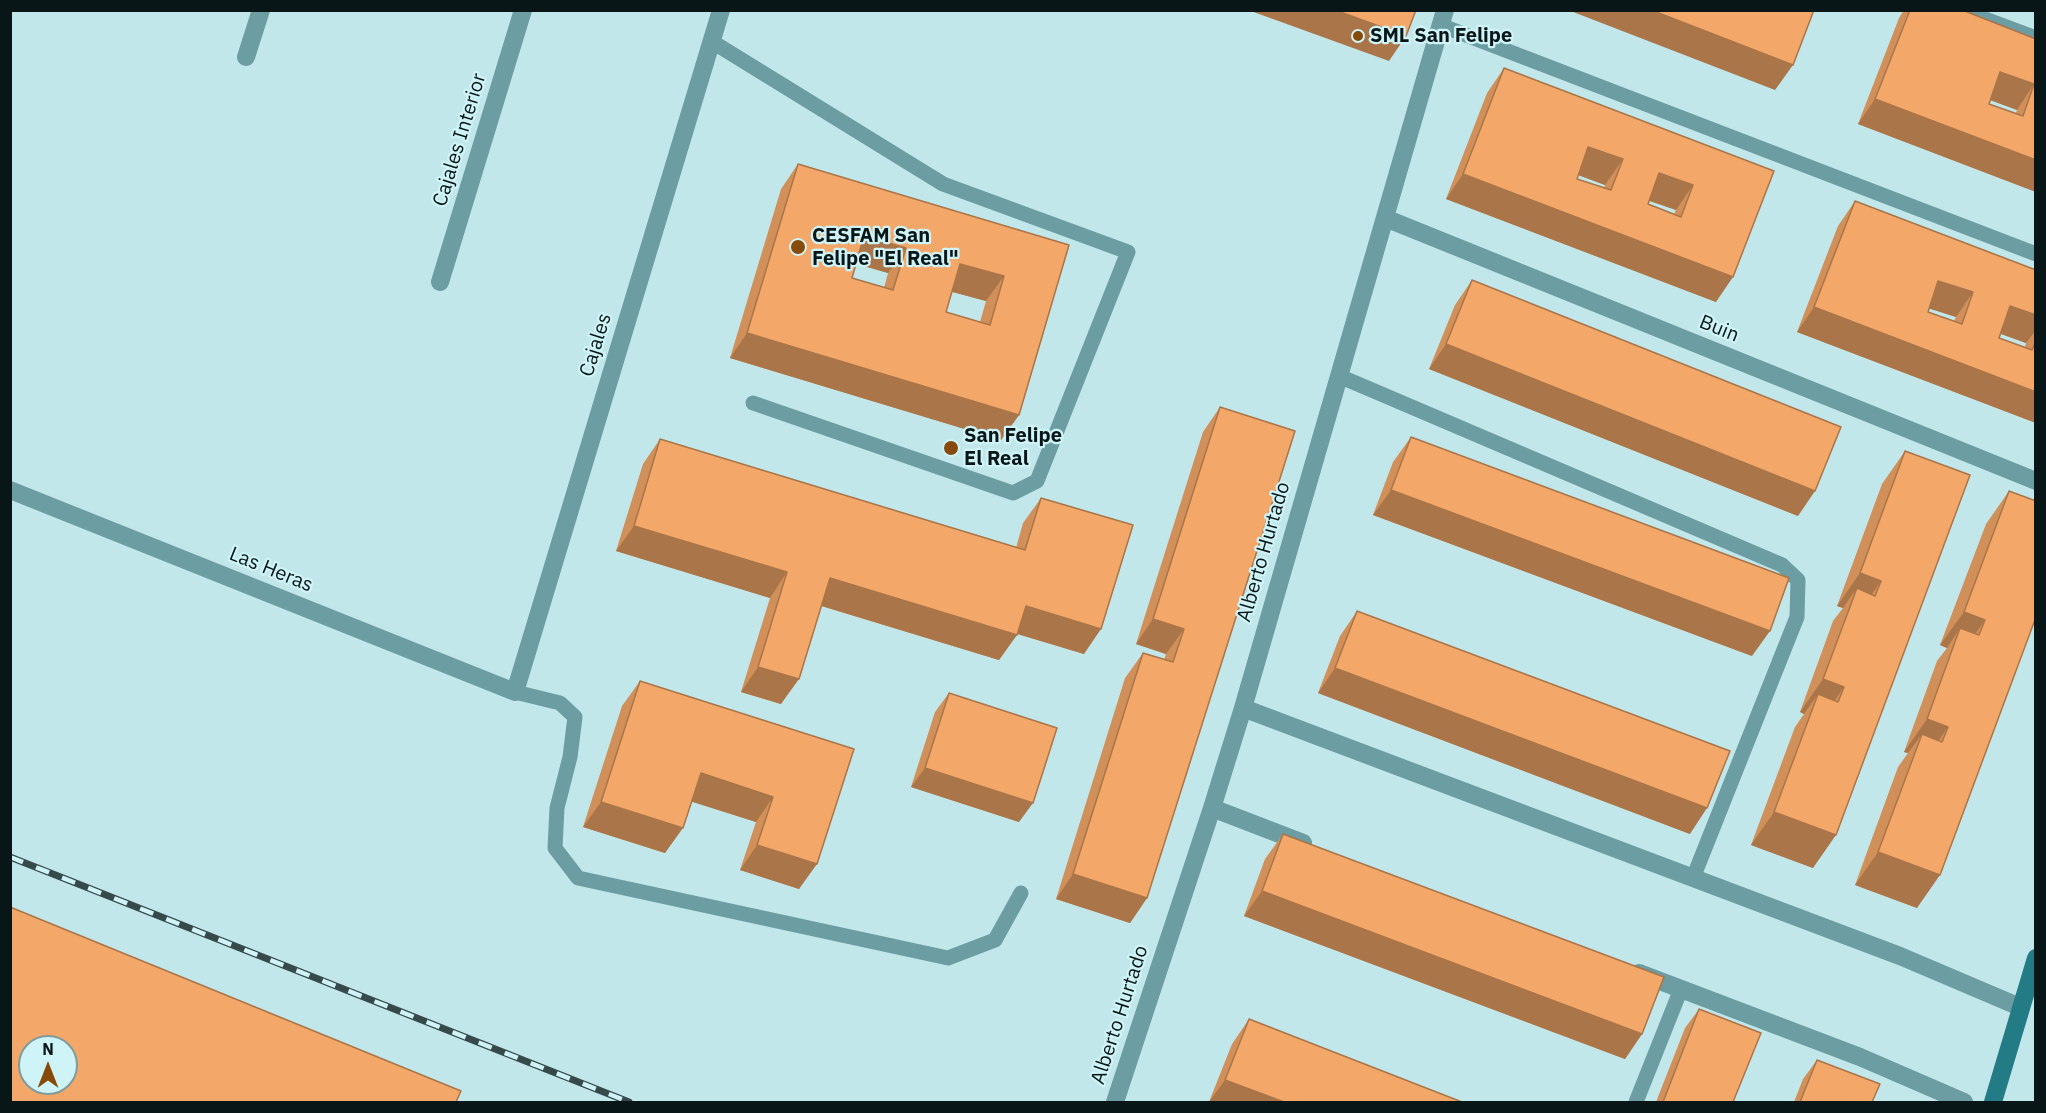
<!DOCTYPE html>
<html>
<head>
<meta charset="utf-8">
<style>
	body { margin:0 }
	#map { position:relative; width:2046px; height:1113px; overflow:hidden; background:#c2e7eb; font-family:"IBM Plex Sans",sans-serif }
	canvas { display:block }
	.frame { position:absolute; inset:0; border:12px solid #081617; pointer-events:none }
	.north { position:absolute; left:18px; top:1035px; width:60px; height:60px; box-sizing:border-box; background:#cff4f8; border:2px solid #7f9b9e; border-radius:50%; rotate:0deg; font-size:16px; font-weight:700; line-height:24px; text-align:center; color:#081617 }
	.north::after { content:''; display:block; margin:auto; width:21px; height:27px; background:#874a09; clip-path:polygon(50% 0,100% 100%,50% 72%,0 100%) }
</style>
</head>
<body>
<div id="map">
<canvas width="2046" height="1113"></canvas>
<div class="frame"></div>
<div class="north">N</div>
</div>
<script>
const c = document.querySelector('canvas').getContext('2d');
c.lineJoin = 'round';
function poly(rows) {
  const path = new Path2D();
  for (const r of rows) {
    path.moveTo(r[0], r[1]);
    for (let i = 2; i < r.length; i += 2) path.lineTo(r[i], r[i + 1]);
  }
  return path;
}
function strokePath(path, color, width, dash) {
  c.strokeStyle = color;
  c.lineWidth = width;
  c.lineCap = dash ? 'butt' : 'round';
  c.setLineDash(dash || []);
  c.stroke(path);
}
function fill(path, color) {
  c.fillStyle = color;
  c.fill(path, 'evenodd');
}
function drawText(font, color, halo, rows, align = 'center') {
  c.font = font + ' "IBM Plex Sans",sans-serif';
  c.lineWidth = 4.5;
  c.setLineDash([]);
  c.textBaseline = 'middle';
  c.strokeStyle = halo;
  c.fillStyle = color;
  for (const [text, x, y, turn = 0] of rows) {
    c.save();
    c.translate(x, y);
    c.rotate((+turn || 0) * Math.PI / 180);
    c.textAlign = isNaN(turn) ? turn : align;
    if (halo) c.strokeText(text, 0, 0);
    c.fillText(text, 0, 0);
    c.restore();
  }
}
strokePath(poly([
	[1961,10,2036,38],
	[1440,25,2036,254],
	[711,41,943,184,1128,252,1037,481,1013,493,753,403],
	[1339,376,1782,565,1798,580,1797,617,1693,878],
	[515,692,560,703,575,717,570,757,557,808,555,848,578,878,948,958,995,940,1021,893],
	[1636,1102,1681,989]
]), '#6b9da3', 15);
strokePath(poly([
	[246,57,261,10],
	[1385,218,2036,481],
	[440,282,523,10],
	[10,490,515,692,721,10],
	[1243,708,1900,956,2020,1007],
	[1212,808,1303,843],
	[1639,973,1860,1057,1964,1102],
	[1115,1102,1212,808,1243,708,1445,10]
]), '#6b9da3', 18);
strokePath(poly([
	[1993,1102,2036,958]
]), '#237c85', 18);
const rail = poly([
	[10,857,629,1102]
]);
strokePath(rail, '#364a4c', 7);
strokePath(rail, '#cff4f8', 4.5, [14]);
fill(poly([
	[1904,10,1962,10,2036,39,2036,192,1858,124,1899,18],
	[1990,100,2017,110,2016,113,1989,104],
	[1504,68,1774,171,1716,302,1446,199,1487,93],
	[1578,175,1605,185,1604,188,1577,179],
	[1649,201,1676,210,1674,214,1648,204],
	[798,164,1069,245,1019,415,1001,440,730,358,781,189],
	[856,264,888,273,884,288,852,278],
	[952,292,986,301,980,322,946,312],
	[1855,201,2036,270,2036,423,1797,332,1838,226],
	[1929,308,1956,317,1954,321,1928,312],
	[2001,334,2026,343,2025,347,1999,338],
	[1472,280,1798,516,1429,369,1455,305],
	[1220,407,1147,898,1130,923,1056,899,1125,678,1143,653,1164,660,1166,654,1136,644,1203,432],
	[1411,437,1752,656,1373,515,1393,462],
	[660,439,1016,548,1023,523,1041,498,1084,654,1017,634,999,660,821,606,781,704,741,692,770,598,616,551,643,464],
	[1905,451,1970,475,1813,868,1751,845,1795,727,1804,714,1800,712,1833,621,1843,608,1837,606,1882,484],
	[2009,491,2036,501,1917,908,1855,885,1898,767,1908,753,1904,752,1937,661,1947,648,1940,645,1986,524],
	[1357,611,1690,834,1318,693,1340,636],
	[640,681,854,749,799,889,740,870,756,822,692,801,665,853,583,827,622,706],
	[949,693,1019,822,911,787,935,712],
	[1283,834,1642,1034,1625,1059,1244,916,1265,859],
	[1699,1009,1733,1102,1656,1102,1685,1028],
	[1249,1019,1462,1102,1209,1102,1232,1044],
	[1817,1060,1872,1102,1794,1102,1803,1079]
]), '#d19059');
fill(poly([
	[1248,10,1335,10,1406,36,1389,61],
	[1568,10,1651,10,1793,65,1775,90],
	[2000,72,2034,84,2017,110,1982,97],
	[1875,99,2036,160,2036,192,1858,124],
	[1588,147,1623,159,1605,185,1570,172],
	[1659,173,1693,185,1676,210,1642,198],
	[1463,174,1733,277,1716,302,1446,199],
	[864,236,906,248,888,273,847,261],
	[960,264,1004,276,986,301,942,289],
	[1938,281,1973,292,1956,317,1921,306],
	[2010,306,2036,315,2036,330,2026,343,1993,331],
	[1814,307,2036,392,2036,423,1797,332],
	[747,333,1019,415,1001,440,730,358],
	[1446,344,1815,491,1798,516,1429,369],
	[1391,490,1770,631,1752,656,1373,515],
	[634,526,787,572,770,598,616,551],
	[1860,573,1881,581,1858,614,1857,588,1843,608,1837,606],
	[830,578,1017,635,999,660,812,603],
	[1026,606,1101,629,1084,654,1008,631],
	[1964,612,1985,620,1962,653,1960,628,1947,648,1940,645],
	[1153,619,1184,629,1166,654,1136,644],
	[758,667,799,679,781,704,741,692],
	[1335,668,1707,808,1690,834,1318,693],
	[1823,679,1844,687,1821,720,1818,694,1804,714,1800,712],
	[1927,719,1948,727,1925,760,1922,734,1908,753,1904,752],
	[925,768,1033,803,1019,822,911,787],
	[701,773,773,797,756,822,683,799],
	[601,802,683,828,665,853,583,827],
	[1774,812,1836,835,1813,868,1751,845],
	[757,845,817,864,799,889,740,870],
	[1878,852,1940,875,1917,908,1855,885],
	[1073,874,1147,898,1130,923,1056,899],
	[1262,891,1642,1034,1625,1059,1244,916],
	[1225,1080,1284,1102,1209,1102]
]), '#aa7549');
const building = poly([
	[1335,10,1416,10,1406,36,1335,10],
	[1651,10,1814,10,1793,65,1651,10],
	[1910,10,1962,10,2036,39,2036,160,1875,99,1910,10],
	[2000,72,2034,84,2023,116,1989,104,2000,72],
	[1504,68,1774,171,1733,277,1463,174,1504,68],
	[1588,147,1623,159,1611,190,1577,179,1588,147],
	[1659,173,1693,185,1681,217,1648,204,1659,173],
	[798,164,1069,245,1019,415,747,333,798,164],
	[864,236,906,248,893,290,852,278,864,236],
	[960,264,1004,276,990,325,946,312,960,264],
	[1855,201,2036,270,2036,315,2010,306,1999,338,2032,350,2036,341,2036,392,1814,307,1855,201],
	[1938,281,1973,292,1962,324,1928,312,1938,281],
	[1472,280,1841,427,1815,491,1446,344,1472,280],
	[1220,407,1295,431,1147,898,1073,874,1143,653,1173,662,1184,629,1153,619,1220,407],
	[1411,437,1789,578,1770,631,1391,490,1411,437],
	[660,439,1025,550,1041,498,1133,525,1101,629,1026,606,1017,635,830,578,799,679,758,667,787,572,634,526,660,439],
	[1905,451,1970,475,1836,835,1774,812,1818,694,1838,702,1844,687,1823,679,1857,588,1875,596,1881,581,1860,573,1905,451],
	[2009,491,2036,501,2036,617,1940,875,1878,852,1922,734,1942,742,1948,727,1927,719,1960,628,1979,635,1985,620,1964,612,2009,491],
	[1357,611,1730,751,1707,808,1335,668,1357,611],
	[640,681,854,749,817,864,757,845,773,797,701,773,683,828,601,802,640,681],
	[949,693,1057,728,1033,803,925,768,949,693],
	[1283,834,1664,977,1642,1034,1262,891,1283,834],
	[10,907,461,1091,456,1102,10,1102,10,907],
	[30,1047,66,1047,66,1083,30,1083,30,1047],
	[1699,1009,1761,1033,1733,1102,1663,1102,1699,1009],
	[1249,1019,1462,1102,1284,1102,1225,1080,1249,1019],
	[1817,1060,1880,1084,1872,1102,1800,1102,1817,1060]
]);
fill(building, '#f3a768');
strokePath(building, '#aa7549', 1.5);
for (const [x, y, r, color] of [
	[1358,36,6,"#874a09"],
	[798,247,8,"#874a09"],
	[951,448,8,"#874a09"]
]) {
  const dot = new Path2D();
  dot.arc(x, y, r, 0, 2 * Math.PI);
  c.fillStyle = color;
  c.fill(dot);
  strokePath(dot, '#cff4f8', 2);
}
drawText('bold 20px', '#081617', '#cff4f8', [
	["SML San Felipe",1370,36],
	["CESFAM San",812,236],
	["Felipe \"El Real\"",812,259],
	["San Felipe",964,436],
	["El Real",964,459]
], 'left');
drawText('20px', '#081617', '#cff4f8', [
	["Cajales Interior",460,140,-73],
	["Buin",1719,329,22],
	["Cajales",596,345,-73],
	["Alberto Hurtado",1264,552,-74],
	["Las Heras",271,570,22],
	["Alberto Hurtado",1120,1015,-72]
]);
</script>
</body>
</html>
